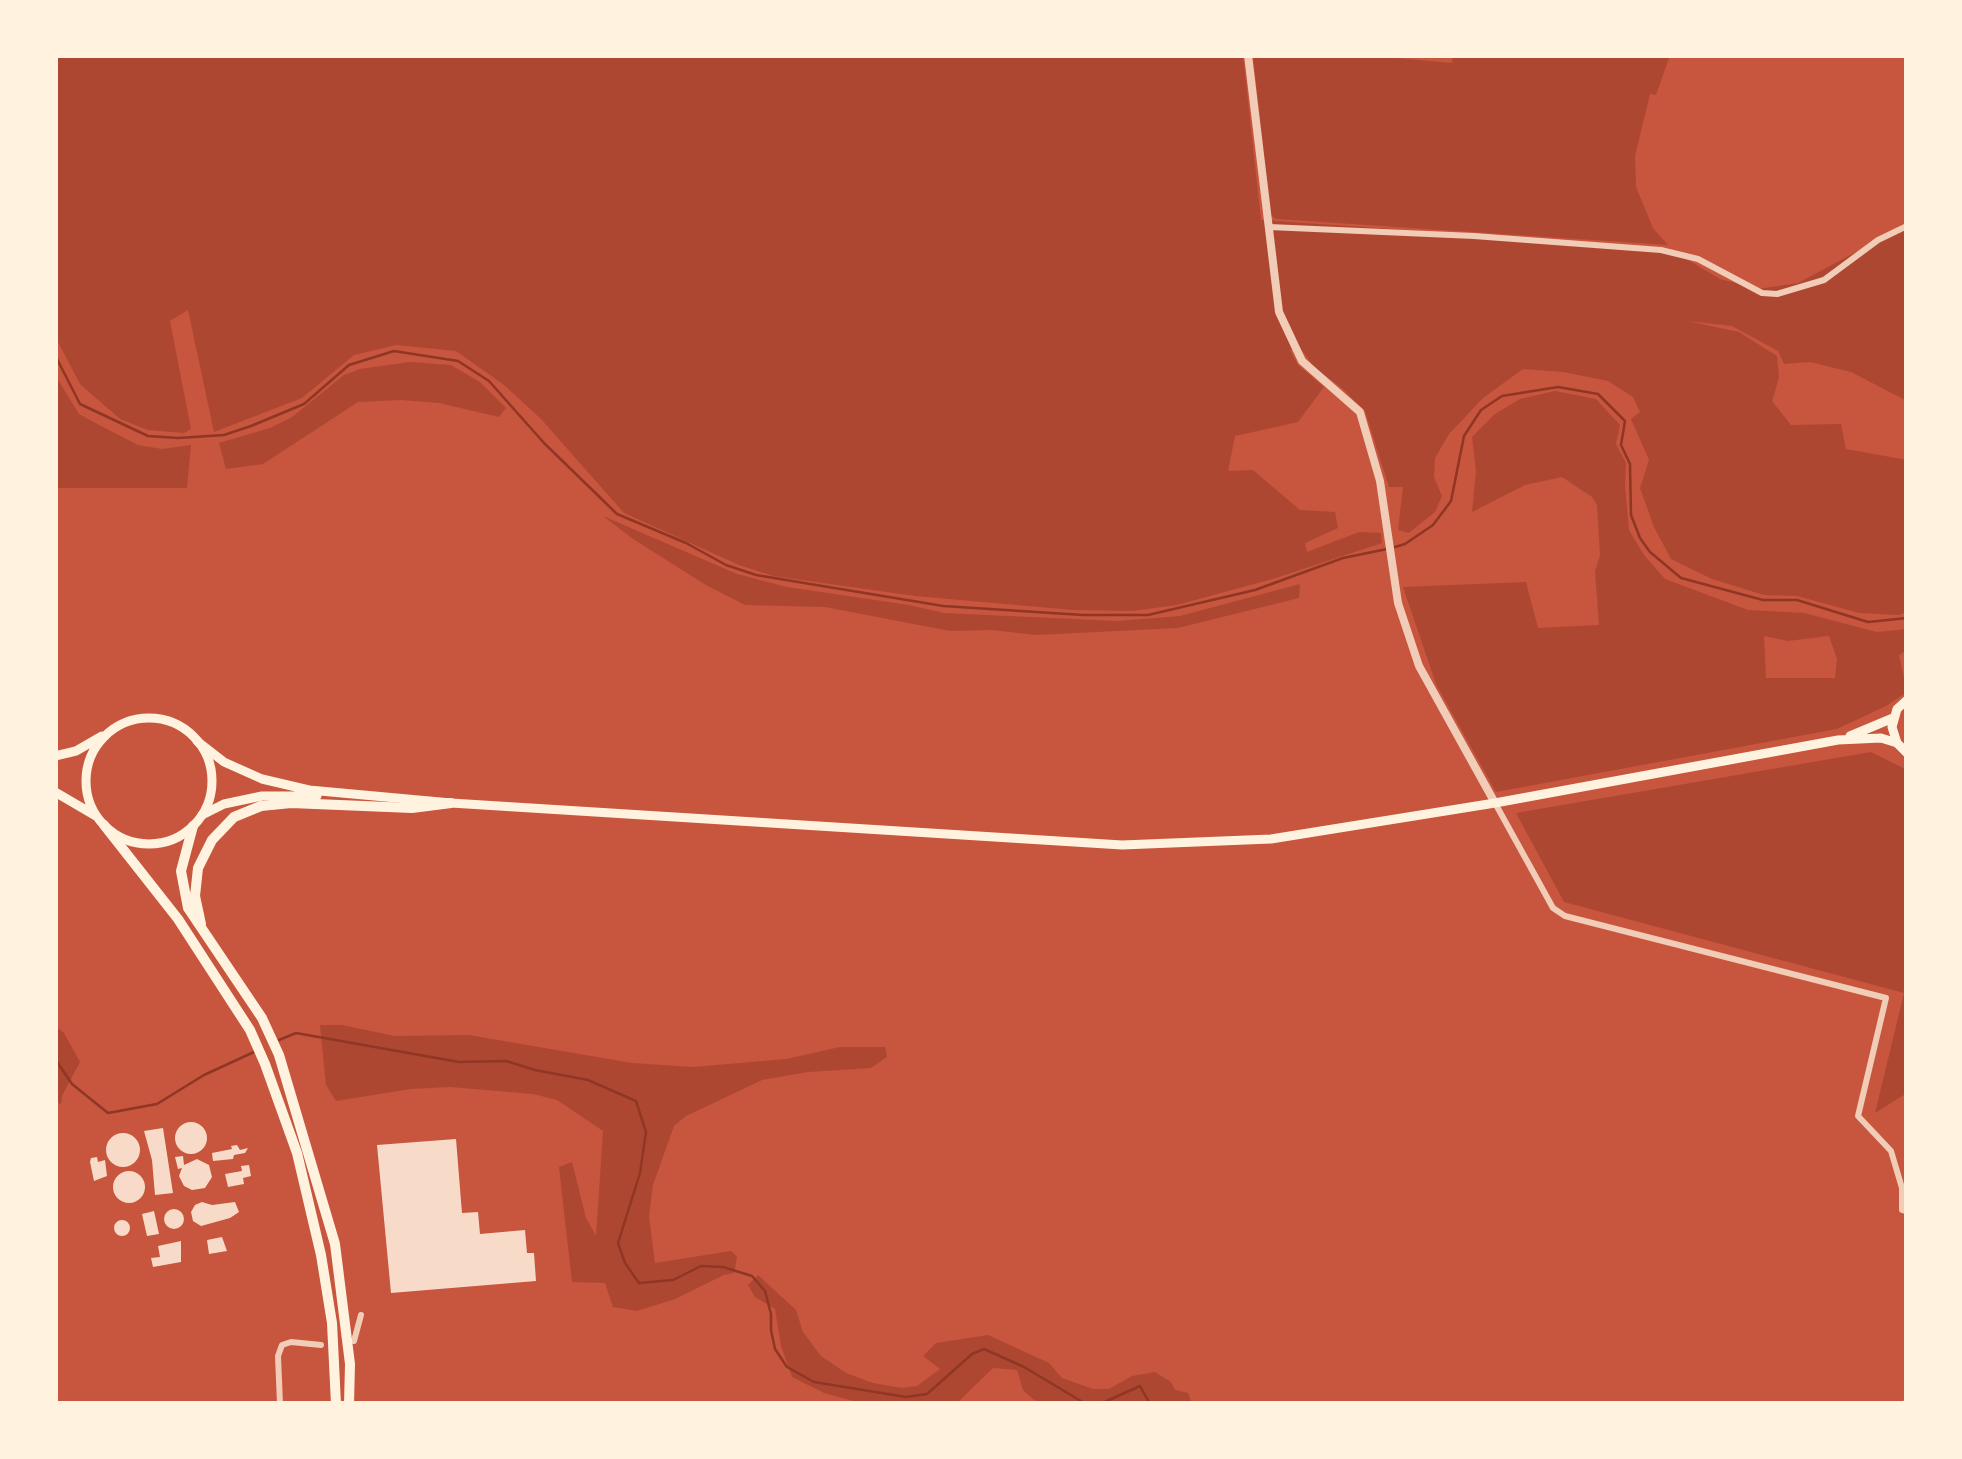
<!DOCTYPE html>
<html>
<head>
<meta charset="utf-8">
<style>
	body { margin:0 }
	#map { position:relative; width:1962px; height:1459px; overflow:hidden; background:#c8553d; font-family:Karla,sans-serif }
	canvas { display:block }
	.frame { position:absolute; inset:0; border:58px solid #fff3e0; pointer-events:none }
</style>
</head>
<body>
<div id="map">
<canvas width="1962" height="1459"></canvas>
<div class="frame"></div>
</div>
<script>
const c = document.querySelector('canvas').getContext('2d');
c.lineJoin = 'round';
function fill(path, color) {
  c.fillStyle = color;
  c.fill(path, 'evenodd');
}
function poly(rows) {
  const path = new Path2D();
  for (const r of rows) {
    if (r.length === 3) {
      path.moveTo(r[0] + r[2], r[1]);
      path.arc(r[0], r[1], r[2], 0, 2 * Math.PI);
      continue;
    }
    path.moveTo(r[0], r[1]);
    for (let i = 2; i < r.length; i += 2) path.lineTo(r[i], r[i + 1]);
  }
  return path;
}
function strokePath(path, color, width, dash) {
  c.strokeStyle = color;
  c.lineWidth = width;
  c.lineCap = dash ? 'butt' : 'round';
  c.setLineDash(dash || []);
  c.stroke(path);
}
fill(poly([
	[55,55,1243,55,1261,220,1668,248,1720,279,1758,289,1798,283,1907,225,1907,401,1851,372,1810,362,1784,364,1778,351,1732,326,1687,321,1739,332,1777,356,1779,378,1772,401,1791,425,1841,424,1846,449,1907,460,1907,612,1899,615,1859,613,1797,596,1764,595,1712,579,1671,559,1654,527,1640,488,1649,460,1631,419,1640,412,1633,397,1608,381,1563,372,1523,369,1483,398,1449,434,1435,458,1434,477,1442,496,1435,512,1409,533,1398,530,1403,487,1389,487,1365,411,1343,389,1314,367,1301,349,1290,350,1298,365,1324,387,1298,422,1235,436,1228,471,1253,470,1300,510,1335,512,1338,528,1305,543,1307,552,1359,532,1381,533,1382,543,1276,578,1177,605,1132,611,1073,610,915,596,773,576,739,565,624,513,541,419,504,385,456,351,396,345,354,355,302,398,214,432,188,310,170,321,191,429,184,433,148,430,120,419,80,384,55,336],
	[1253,55,1363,55,1452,63,1453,55,1670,55,1656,95,1650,94,1635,156,1636,187,1653,228,1668,245,1276,219,1270,215],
	[410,362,451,365,480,382,506,408,499,417,439,403,401,400,358,402,263,464,226,469,219,443,270,428,292,417,344,375,360,369],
	[55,375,79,414,101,426,138,445,162,449,191,445,187,488,55,488],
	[1555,391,1596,399,1620,425,1616,444,1626,463,1625,486,1629,530,1644,555,1665,579,1748,610,1804,613,1877,632,1907,629,1907,650,1899,655,1907,692,1886,706,1837,729,1496,792,1436,684,1403,587,1526,582,1538,628,1599,625,1595,571,1600,555,1597,505,1592,497,1562,477,1525,485,1472,512,1476,471,1472,437,1495,414,1520,399],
	[1764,636,1788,641,1829,636,1837,659,1835,678,1766,678],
	[603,516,737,574,787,587,909,605,944,613,1117,621,1180,616,1300,584,1299,598,1178,628,1036,635,992,630,950,631,825,607,745,605,706,585,633,539],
	[1871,752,1907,770,1907,1093,1875,1113,1904,993,1564,902,1516,813],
	[320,1025,342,1025,395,1036,469,1035,632,1063,693,1067,786,1059,840,1047,885,1047,887,1057,871,1068,808,1072,762,1080,686,1116,674,1126,653,1185,649,1216,655,1263,731,1251,737,1257,734,1273,724,1275,675,1299,637,1311,613,1307,605,1283,572,1282,559,1167,572,1162,586,1218,596,1236,603,1131,557,1100,533,1094,450,1087,411,1089,336,1101,326,1085],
	[55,1026,64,1033,80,1062,62,1096,61,1105,55,1099],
	[758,1275,796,1310,803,1332,821,1356,846,1373,873,1383,902,1388,917,1386,940,1369,923,1356,936,1343,988,1335,1049,1363,1062,1378,1093,1389,1109,1389,1132,1376,1155,1372,1171,1382,1175,1390,1188,1393,1192,1404,1047,1404,1034,1400,1023,1390,1017,1370,993,1368,956,1404,864,1404,824,1393,792,1377,781,1346,775,1309,755,1297,748,1285]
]), '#ae4732');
strokePath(poly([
	[55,355,80,404,148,436,178,438,224,435,251,426,304,404,349,365,394,351,458,361,489,381,544,443,617,514,686,543,726,565,756,575,943,606,1083,615,1148,615,1255,590,1343,558,1387,549],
	[1395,547,1405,544,1433,525,1451,501,1464,436,1481,410,1502,396,1558,387,1598,394,1625,421,1621,445,1630,464,1631,515,1640,538,1650,552,1681,578,1763,600,1797,600,1868,622,1907,618],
	[279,1040,296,1033,459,1062,506,1061,535,1070,588,1080,636,1101,646,1132,640,1173,618,1243,625,1263,639,1283,673,1280,701,1266,723,1267,752,1276,765,1291,771,1314,771,1330,775,1349,787,1367,814,1382,906,1397,927,1394,972,1354,984,1349,1024,1367,1086,1404,1095,1404],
	[55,1059,72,1084,108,1113,157,1104,204,1075,254,1052],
	[1100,1404,1140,1386,1150,1404]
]), '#8f3625', 2.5);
fill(poly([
	[191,1138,16],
	[163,1128,173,1193,155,1195,152,1160,144,1131],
	[123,1150,17],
	[456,1139,462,1213,478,1212,480,1234,525,1230,527,1253,534,1253,536,1281,391,1293,377,1145],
	[237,1145,240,1150,248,1148,245,1153,234,1155,233,1159,213,1161,212,1153,232,1149,231,1146],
	[183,1156,184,1165,197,1159,209,1165,212,1177,205,1188,192,1190,184,1186,179,1176,182,1168,178,1169,175,1157],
	[97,1157,98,1162,105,1160,107,1176,94,1181,90,1162,91,1158],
	[249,1165,251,1176,243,1178,244,1184,228,1187,225,1174,242,1171,241,1166],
	[129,1187,16],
	[202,1202,212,1205,235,1202,239,1212,230,1218,201,1226,193,1221,191,1212,195,1205],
	[174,1219,10],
	[154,1211,159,1234,147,1236,142,1214],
	[122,1228,8],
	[222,1237,227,1251,209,1254,207,1240],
	[181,1241,181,1262,153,1267,151,1258,160,1257,158,1246]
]), '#f7dbc8');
strokePath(poly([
	[1269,227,1474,236,1661,250,1698,259,1762,293,1777,294,1824,280,1878,240,1907,226],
	[1495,803,1553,908,1565,916,1886,998,1858,1116,1891,1151,1902,1188,1902,1210,1907,1211],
	[354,1341,361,1315],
	[280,1404,278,1356,282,1345,291,1342,321,1345]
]), '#f1ccb7', 6);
strokePath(poly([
	[1248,55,1279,312,1302,361,1360,412,1380,481,1398,603,1419,666,1495,803],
	[1907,1404,1907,1403]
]), '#f1ccb7', 8);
strokePath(poly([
	[1907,700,1897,709,1892,727,1897,743,1907,753],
	[1850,736,1893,718],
	[197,741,224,762,262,779,309,790,451,803,1122,845,1271,839,1495,803,1838,740,1881,738,1897,743],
	[202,815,224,804,262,796,317,796]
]), '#fff3e0', 9);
strokePath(poly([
	[149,781,63],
	[55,756,76,751,102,736],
	[55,792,96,816]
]), '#fff3e0', 9);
strokePath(poly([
	[104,825,178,919,250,1030,265,1064,297,1153,321,1255,332,1323,336,1404],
	[193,826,181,871,188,908,262,1018,279,1055,335,1244,350,1364,349,1404],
	[201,924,195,896,198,868,212,840,234,817,261,806,291,803,412,808,451,803]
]), '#fff3e0', 10);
</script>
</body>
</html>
